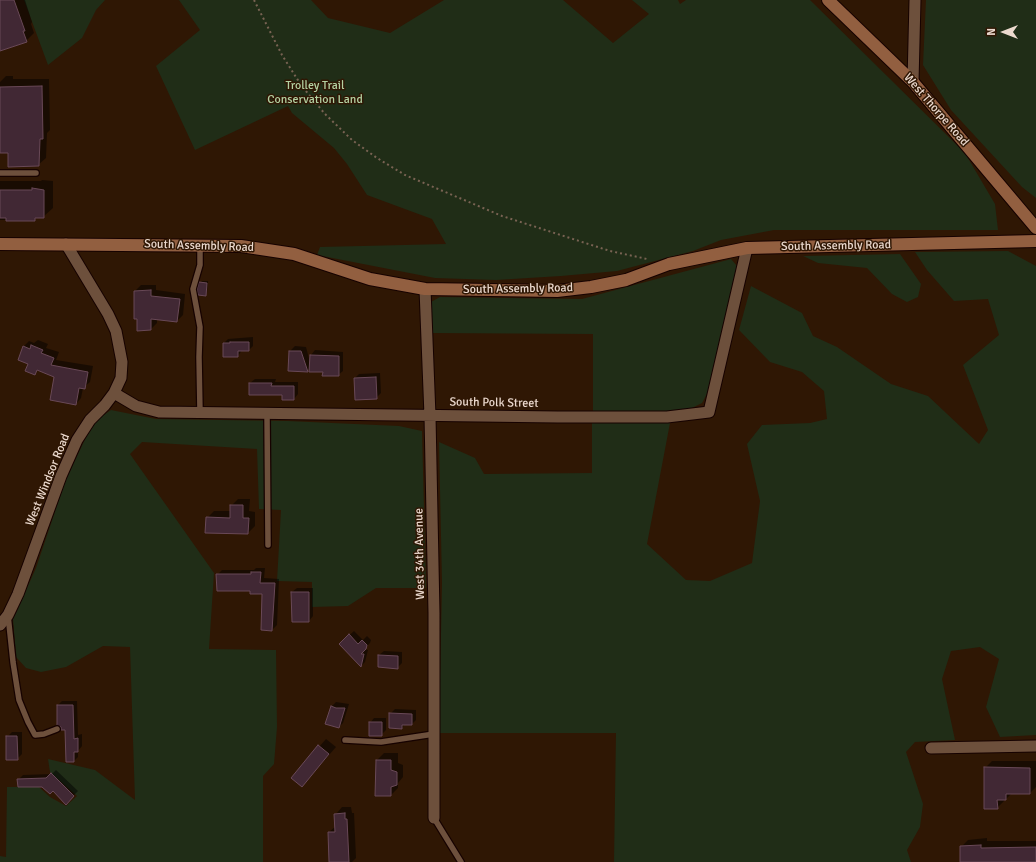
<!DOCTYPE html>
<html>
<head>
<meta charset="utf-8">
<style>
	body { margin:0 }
	#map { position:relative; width:1036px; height:862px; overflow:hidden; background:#2f1704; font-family:Signika,sans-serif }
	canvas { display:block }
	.north { position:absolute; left:984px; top:12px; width:40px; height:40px; -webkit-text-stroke:3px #2f1704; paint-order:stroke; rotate:270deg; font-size:11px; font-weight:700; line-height:16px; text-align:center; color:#ebd9ce }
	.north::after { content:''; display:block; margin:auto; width:14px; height:18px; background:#ebd9ce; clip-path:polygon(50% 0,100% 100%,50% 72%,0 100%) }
</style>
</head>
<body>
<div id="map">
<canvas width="1036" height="862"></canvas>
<div class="north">N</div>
</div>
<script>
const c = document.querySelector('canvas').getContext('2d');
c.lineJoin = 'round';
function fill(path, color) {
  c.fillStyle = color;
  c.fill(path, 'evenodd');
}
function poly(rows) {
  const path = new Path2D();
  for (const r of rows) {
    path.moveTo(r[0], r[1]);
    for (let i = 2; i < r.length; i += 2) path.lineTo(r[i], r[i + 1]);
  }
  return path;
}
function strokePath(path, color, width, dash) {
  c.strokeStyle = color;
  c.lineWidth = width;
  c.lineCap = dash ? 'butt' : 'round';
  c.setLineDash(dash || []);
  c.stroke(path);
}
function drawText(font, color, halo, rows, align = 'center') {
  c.font = font + ' Signika,sans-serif';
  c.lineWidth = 3;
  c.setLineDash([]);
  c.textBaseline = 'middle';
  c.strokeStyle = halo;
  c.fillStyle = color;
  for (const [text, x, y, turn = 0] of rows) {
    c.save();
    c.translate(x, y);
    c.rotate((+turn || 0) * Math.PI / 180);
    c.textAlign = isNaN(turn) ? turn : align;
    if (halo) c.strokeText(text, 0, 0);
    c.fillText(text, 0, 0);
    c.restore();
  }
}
fill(poly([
	[24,0,105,0,96,10,82,38,48,65],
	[179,0,311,0,328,18,390,33,444,0,563,0,613,43,649,14,632,0,678,0,680,4,686,0,810,0,965,153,995,204,998,230,774,230,721,240,693,251,617,271,561,276,496,280,435,278,317,255,320,247,446,244,432,219,367,195,347,164,334,148,292,113,288,106,195,150,156,66,200,30],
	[926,0,1036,0,1036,198,1022,187,951,110,923,65],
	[1008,251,1036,266,1036,735,1000,737,986,707,999,659,980,647,951,651,942,679,955,740,915,742,906,752,923,804,920,827,907,850,911,862,614,862,616,733,439,733,442,583,439,442,475,458,484,474,592,473,592,422,670,423,647,544,686,580,710,581,752,563,760,501,747,444,762,425,810,423,827,419,824,391,802,372,770,362,739,330,751,286,802,313,813,336,837,347,891,384,928,396,979,444,988,430,963,365,999,335,988,299,954,301,927,270,915,252],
	[900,254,921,284,918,297,907,302,892,294,867,268,818,263,803,256],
	[731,259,737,266,708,392,702,403,686,411,593,414,593,334,431,333,431,302,440,297,582,299],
	[111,410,156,419,288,421,399,426,422,431,426,588,376,588,348,606,312,607,312,582,277,581,281,510,259,509,257,449,142,442,130,454,214,573,209,649,276,650,277,727,274,764,263,776,263,862,0,862,0,856,6,857,7,787,39,787,50,797,66,806,77,796,50,772,48,759,95,770,135,800,130,647,103,646,66,667,41,672,26,668,16,657,13,619,36,568,66,479,89,431,98,419]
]), '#202d17');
fill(poly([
	[0,0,25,0,32,22,31,24,34,33,26,41,0,49],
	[6,76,13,76,13,79,49,79,50,130,47,133,46,158,38,165,9,152,0,152,0,82],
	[42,180,53,181,53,208,43,217,37,217,34,220,0,220,0,181,41,181],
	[202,281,208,281,207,293,205,295,200,283],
	[141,285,156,285,156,290,185,294,183,315,177,321,157,319,157,323,151,329,138,330,135,291],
	[253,337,253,346,249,350,242,350,238,356,224,343,228,339],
	[38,340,48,344,46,348,59,352,56,360,93,366,90,382,83,388,81,398,76,404,55,376,38,370,35,373,29,363,23,347,29,341,34,343],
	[295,346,306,347,310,362,311,355,315,350,343,352,343,371,338,375,310,368,307,371,289,370,290,351],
	[380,373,381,393,376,398,355,378,359,374],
	[255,379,276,379,275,382,298,382,298,394,294,399,250,383],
	[238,499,250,499,249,511,255,512,255,526,248,533,206,532,207,518,214,511,231,511,231,506],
	[256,568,265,568,264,578,279,579,277,625,272,630,263,593,217,575,222,570,254,570],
	[297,588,313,588,313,616,309,621,292,592],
	[354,631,363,640,367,636,371,640,370,643,364,649,368,650,365,662,361,666,340,644],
	[384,651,402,652,402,663,397,668,379,655],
	[62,701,77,701,78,735,82,734,82,746,78,751,78,757,74,761,66,729,62,727,58,705],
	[336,702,349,704,343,723,339,727,331,707],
	[395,709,416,710,416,720,412,724,405,724,402,728,390,714],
	[374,718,386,718,386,730,381,735,370,723],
	[12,732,22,732,22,754,17,759,7,737],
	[326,739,336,747,308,779,292,778],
	[384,753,398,753,398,763,403,765,403,777,398,783,398,788,391,795,377,760],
	[992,761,1036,761,1036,787,1030,793,1012,793,1006,799,1004,799,1004,801,997,808,985,768],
	[56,770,78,791,66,803,53,790,43,786,18,780,23,775,52,774],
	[342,807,351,807,352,813,354,813,356,858,352,862,330,862,329,832,336,826,336,814],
	[987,838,987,841,1036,841,1036,862,962,862,961,847,968,840]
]), '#0007');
const building = poly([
	[0,0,14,0,25,31,23,31,27,42,0,51,0,0],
	[42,86,43,139,40,139,39,166,8,167,8,153,0,153,0,87,42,86],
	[32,188,44,190,44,218,35,218,35,221,6,221,6,218,0,218,0,190,32,190,32,188],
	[199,282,207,283,206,296,198,295,197,289,199,282],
	[151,290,151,296,180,299,177,322,151,319,151,330,137,331,137,319,134,319,134,291,151,290],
	[230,342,249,342,249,351,238,351,238,357,223,357,223,343,230,343,230,342],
	[31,345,43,350,41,353,54,358,51,365,88,372,85,389,79,388,76,405,50,400,54,377,37,370,35,375,25,371,28,364,18,360,23,346,30,349,31,345],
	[289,351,301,351,308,372,288,371,289,351],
	[310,355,339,356,339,376,322,376,323,372,309,372,310,355],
	[376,377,377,399,355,400,354,378,376,377],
	[249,383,272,383,271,386,294,386,294,400,282,400,282,395,249,395,249,383],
	[230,505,243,505,243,518,249,518,248,534,205,533,206,517,230,518,230,505],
	[251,572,261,572,260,583,275,583,272,631,261,630,262,594,250,594,250,591,217,591,216,574,251,574,251,572],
	[291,592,309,592,309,622,292,622,291,592],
	[349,634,358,644,362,640,367,645,366,649,361,654,364,654,361,667,339,644,349,634],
	[378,655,398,656,398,669,378,667,378,655],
	[57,705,73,705,74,739,78,738,78,752,74,752,74,762,66,762,65,730,61,730,61,727,57,725,57,705],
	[331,706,336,708,345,708,339,728,325,724,331,706],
	[389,713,412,714,412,725,402,725,402,729,389,728,389,713],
	[369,722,382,722,382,736,369,736,369,722],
	[6,736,17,736,18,760,6,760,6,736],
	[318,745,329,754,302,787,291,778,318,745],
	[376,760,391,760,391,770,397,772,397,785,391,787,391,796,375,796,376,760],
	[984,767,1030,768,1030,794,1006,794,1006,800,997,800,998,809,984,809,984,767],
	[51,773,74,796,66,805,53,791,50,794,42,787,18,787,17,779,46,778,51,773],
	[345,813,345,819,347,819,349,862,329,862,328,832,335,832,334,814,345,813],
	[981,845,981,848,1036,847,1036,862,960,862,960,846,981,845]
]);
fill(building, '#412834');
strokePath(building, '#694957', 1);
const lane = poly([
	[0,173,36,173],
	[200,412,199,357,200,327,193,289,200,265,200,246],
	[267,414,268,545],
	[8,615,13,662,19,700,28,722,35,735,44,734,57,729],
	[345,740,381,742,434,734],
	[434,818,461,862]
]);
const street = poly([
	[913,82,915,0],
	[425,289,430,416,434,613,434,818],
	[114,393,136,406,159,412,558,417,667,417,709,412,747,248],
	[0,625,8,615,18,594,61,476,77,440,90,420,105,405,114,393,121,378,122,362,116,331,108,314,66,244],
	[931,748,1036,746]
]);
const secondary = poly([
	[828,0,913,82,1036,228],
	[0,244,241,246,294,254,370,279,425,289,557,291,591,287,626,280,669,264,747,248,1036,241]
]);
strokePath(lane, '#160200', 8);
strokePath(street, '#160200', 13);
strokePath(secondary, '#160200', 14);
strokePath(poly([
	[254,0,282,55,301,85,325,114,352,140,377,158,405,175,502,216,610,251,647,259]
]), '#796353', 2, [2, 3]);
strokePath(lane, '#6d503c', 5.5);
strokePath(street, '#6d503c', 11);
strokePath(secondary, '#925f40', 12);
drawText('12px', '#b3d1a2', '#2f1704', [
	["Trolley Trail",315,86],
	["Conservation Land",315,100]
]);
drawText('12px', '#ebd9ce', '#2f1704', [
	["West Thorpe Road",936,110,49],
	["South Assembly Road",199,246,2],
	["South Assembly Road",836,246,-1],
	["South Assembly Road",518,289,-1],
	["South Polk Street",494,403,1],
	["West Windsor Road",48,480,-68],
	["West 34th Avenue",420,554,-91]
]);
</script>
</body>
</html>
